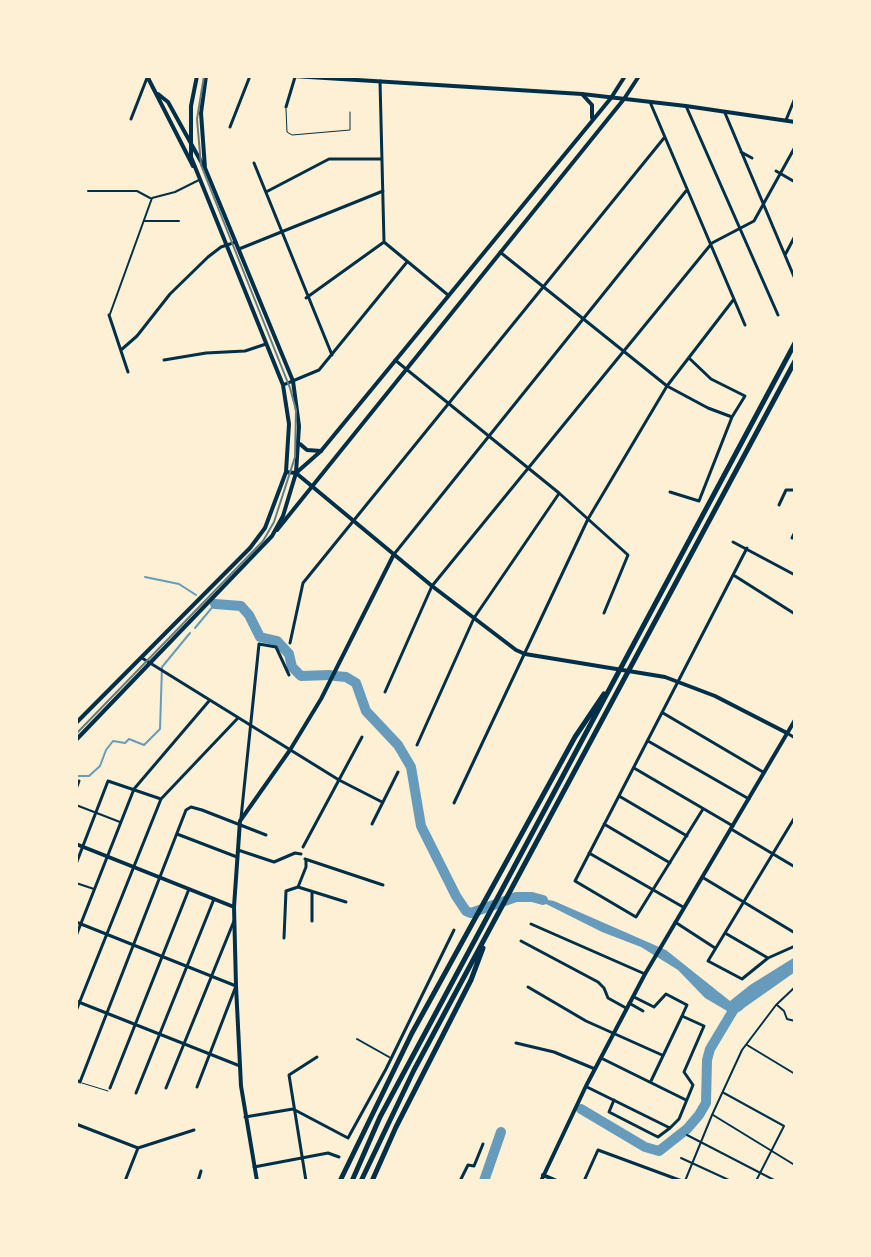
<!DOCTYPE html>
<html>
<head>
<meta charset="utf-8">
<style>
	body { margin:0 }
	#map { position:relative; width:871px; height:1257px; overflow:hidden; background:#fdf0d5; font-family:"Roboto Condensed",sans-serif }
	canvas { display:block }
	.frame { position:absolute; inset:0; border:78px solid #fdf0d5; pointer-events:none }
</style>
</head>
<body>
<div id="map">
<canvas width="871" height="1257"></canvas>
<div class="frame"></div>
</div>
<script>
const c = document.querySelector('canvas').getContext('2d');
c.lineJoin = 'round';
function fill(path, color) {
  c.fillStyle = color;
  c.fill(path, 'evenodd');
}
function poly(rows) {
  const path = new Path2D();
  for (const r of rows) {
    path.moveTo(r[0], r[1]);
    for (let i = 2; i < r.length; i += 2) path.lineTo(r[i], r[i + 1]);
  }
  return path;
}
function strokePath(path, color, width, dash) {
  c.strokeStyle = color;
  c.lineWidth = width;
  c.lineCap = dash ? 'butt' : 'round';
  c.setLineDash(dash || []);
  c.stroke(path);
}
fill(poly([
	[532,897,554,901,666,950,730,1001,750,985,795,957,795,972,734,1015,705,998,678,970,641,947,602,932]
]), '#669bbc');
strokePath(poly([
	[145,577,179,584,196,595],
	[195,628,215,604],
	[76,776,89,776,100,766,106,750,113,741,125,743,129,739,144,745,160,729,162,667,190,633]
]), '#669bbc', 2);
strokePath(poly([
	[215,604,241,606,249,615,260,637,277,641,289,654,292,667,301,676,330,675],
	[335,676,346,677,356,683,366,711,398,745,411,767,421,826,456,896,466,911,471,913,516,897,532,897,543,900],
	[581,1109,645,1147,659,1151,687,1129,699,1115,706,1103,707,1060,710,1049,734,1009,739,1006],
	[484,1181,501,1132]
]), '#669bbc', 10);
strokePath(poly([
	[286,109,287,132,292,135,350,130,350,112],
	[82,1083,108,1091]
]), '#003049', 1);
strokePath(poly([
	[88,191,137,191,150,198],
	[145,221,179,221],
	[110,314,152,198,175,192,199,180],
	[76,805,120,822],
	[76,883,94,889],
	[777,1005,784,1011,787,1019,795,1021],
	[357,1039,389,1057],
	[747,1045,795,1074],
	[724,1093,784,1126,756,1181],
	[713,1115,793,1164],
	[687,1135,776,1181],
	[681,1158,731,1181],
	[685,1181,712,1115,742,1050,776,1005,795,987]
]), '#003049', 2);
strokePath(poly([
	[380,81,384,242,448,295],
	[650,102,745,325],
	[686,106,778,315],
	[286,107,295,77],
	[725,113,795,279],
	[131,119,147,78],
	[786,120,795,98],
	[230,127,250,76],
	[741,152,752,158],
	[254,163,332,355],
	[776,171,795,182],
	[266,192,329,159,381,159],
	[239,249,383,191],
	[500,252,667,386,708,408,732,417],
	[785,255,795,236],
	[306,298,384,242],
	[109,315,128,372],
	[121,350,137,336,170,294,208,257,221,247,236,242],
	[164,360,206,353,245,351,266,344],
	[395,360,559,493,628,555,604,613],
	[283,385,319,370,407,262],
	[670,492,699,501,732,417,745,396,711,379,689,358],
	[779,505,786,490,795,490],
	[792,538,795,532],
	[733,542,795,575],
	[395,553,686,191],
	[735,576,795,614],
	[290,643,303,583,664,138],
	[142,658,339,780,382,802],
	[385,692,432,586,712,243,754,221,795,147],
	[663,713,763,772],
	[787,733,795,738],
	[648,741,749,799],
	[417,745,474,618,558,495],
	[634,768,733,826],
	[76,789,79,781],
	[619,796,687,836],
	[454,803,588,519,667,386,734,299],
	[703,809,636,917,575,881,747,548],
	[795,817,708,961,742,979,768,958,795,946],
	[241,818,259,644,276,647,289,675],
	[372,824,398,772],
	[604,824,670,863],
	[731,829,795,867],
	[177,834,237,857],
	[303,847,362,737],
	[238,850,274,862,295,853,301,854],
	[589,853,683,907],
	[305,859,383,885],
	[76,864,108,781,161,799],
	[702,877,795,933],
	[298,887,306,867,306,861],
	[312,893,312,921],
	[76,922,236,986,197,1087],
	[675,922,715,948],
	[531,924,645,974],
	[725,933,768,958],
	[76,936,134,789,209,701],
	[284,938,286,891,298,887,346,902],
	[521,941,598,982,604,988,608,998,626,1008],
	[528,987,586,1021,662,1055],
	[76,1001,240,1066],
	[629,1003,643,1011],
	[76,1011,161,799,237,719],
	[516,1043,554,1052,595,1069],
	[601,1058,686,1100],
	[76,1080,80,1082,186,810,191,807,202,810,266,835],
	[651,1081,682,1016],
	[587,1087,670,1128],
	[110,1088,189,889],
	[166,1088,234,921],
	[136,1093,214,899],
	[614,1100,609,1112,650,1133,658,1137,670,1128,679,1119,693,1085,684,1072,704,1026,682,1016,687,1005,666,994,654,1007,634,997],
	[245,1117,293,1109,348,1138,386,1069,454,930],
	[76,1124,138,1148,194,1130],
	[254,1167,328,1153,339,1157],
	[125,1181,138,1148],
	[198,1181,201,1171],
	[306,1181,289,1075,317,1057],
	[460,1181,468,1165,474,1166,483,1144],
	[584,1181,598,1150,682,1181]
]), '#003049', 3);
strokePath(poly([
	[293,76,582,94,686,106,795,122],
	[296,473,432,586,516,650,525,654,665,677,715,696,787,733],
	[76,844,234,907],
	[543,1175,557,1181],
	[257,1181,241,1086,236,986,234,907,240,821,290,750,321,699,394,554]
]), '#003049', 4);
strokePath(poly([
	[147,76,193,166],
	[158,94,168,102,204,167],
	[582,94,592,105,592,118],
	[286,472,296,473,321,451,611,98,625,76],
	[277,530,624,99,639,76],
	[541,1181,586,1086,645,974,795,720]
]), '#003049', 4);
strokePath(poly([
	[300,444,307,450,321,451],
	[76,723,250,548,265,528,286,472,289,424,283,385,191,157,191,106,197,76],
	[76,740,272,536,283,516,296,473,299,426,293,381,205,168,201,113,206,76]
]), '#003049', 4);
strokePath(poly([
	[340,1181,412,1033,575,737,604,694],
	[352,1181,380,1117,795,343],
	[361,1181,414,1070,795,361],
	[372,1181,396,1127,471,980,483,948]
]), '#003049', 5);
strokePath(poly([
	[76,734,263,541,274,522,295,457,296,410,290,388,201,165,197,119,204,76]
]), '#657d81', 2);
</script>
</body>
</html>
